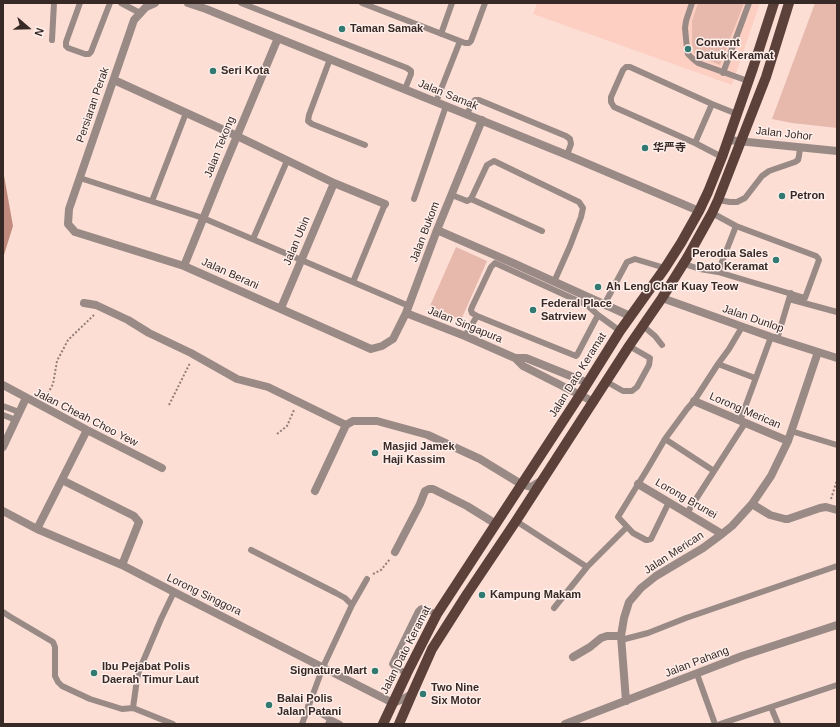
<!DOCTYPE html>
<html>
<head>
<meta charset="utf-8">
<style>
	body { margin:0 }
	#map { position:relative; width:840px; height:727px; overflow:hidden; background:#fcded5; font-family:Arial,sans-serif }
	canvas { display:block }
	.frame { position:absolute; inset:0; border:4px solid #372925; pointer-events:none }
	.north { position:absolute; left:8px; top:8px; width:40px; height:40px; -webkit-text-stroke:3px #ffefeb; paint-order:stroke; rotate:110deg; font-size:11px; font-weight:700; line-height:16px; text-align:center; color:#372925 }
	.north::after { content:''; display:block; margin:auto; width:14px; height:18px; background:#372925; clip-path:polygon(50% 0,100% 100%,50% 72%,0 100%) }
</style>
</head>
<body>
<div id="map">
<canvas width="840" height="727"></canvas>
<div class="frame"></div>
<div class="north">N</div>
</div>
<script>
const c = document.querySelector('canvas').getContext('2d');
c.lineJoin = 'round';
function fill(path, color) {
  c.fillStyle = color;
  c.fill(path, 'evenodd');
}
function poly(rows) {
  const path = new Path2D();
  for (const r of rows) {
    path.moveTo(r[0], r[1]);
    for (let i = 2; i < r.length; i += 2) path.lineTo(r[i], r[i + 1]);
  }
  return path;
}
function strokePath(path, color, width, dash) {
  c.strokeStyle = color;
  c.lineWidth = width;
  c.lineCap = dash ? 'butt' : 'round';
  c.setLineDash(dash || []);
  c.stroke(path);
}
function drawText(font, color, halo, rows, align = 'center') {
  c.font = font + ' Arial,"Noto Sans SC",sans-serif';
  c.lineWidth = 3;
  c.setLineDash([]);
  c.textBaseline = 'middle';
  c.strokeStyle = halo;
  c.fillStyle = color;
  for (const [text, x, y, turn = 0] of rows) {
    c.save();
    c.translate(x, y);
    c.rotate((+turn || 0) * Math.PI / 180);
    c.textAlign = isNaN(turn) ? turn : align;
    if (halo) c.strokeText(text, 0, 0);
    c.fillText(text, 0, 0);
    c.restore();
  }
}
fill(poly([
	[537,3,760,3,732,85,533,14]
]), '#fccfc2');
fill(poly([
	[698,3,744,3,720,65,700,57,694,53,692,43,692,21],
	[815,3,837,3,837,128,792,123,772,119],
	[456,247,487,261,461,320,430,306]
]), '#e6b9ac');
fill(poly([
	[3,170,13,226,3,258]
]), '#c08b7d');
strokePath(poly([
	[46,397,53,384,57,361,68,340,94,315],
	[169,405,190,363],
	[277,434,287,426,294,410],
	[831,499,837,480],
	[373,574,381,570,390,559]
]), '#937d77', 2, [2, 2]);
strokePath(poly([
	[80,3,66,42,66,46,68,48,85,54,89,54,91,52,110,3],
	[121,3,140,13],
	[241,3,407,68,411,71,411,74,405,89],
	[362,3,465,43,469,43,471,41,485,3],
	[692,3,686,21,685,28,687,49,688,54,693,59,698,63,748,81],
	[441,34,452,3],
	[52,40,54,3],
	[330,59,309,115,308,121,312,124,365,145],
	[723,73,749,3],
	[436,102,460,41],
	[467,114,473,102,475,100,479,100,566,136,570,139,571,144,567,155],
	[695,143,712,104],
	[722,157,695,143,614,107,611,102,611,97,623,70,626,67,630,67,712,104,737,114],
	[80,178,203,218,409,306],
	[452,195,467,201,471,199,487,165,494,161,525,176,579,202,583,208,581,217,570,246,554,282],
	[414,199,446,106],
	[471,199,542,231],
	[718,200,730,202,737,202,745,198,762,176,769,171,795,162,798,160,799,156,800,147],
	[152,201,186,113],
	[712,213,736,226,718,272],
	[253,239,287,161],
	[684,264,700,269,718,272,805,298,819,260,818,258,816,256,736,226],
	[353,282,385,204],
	[791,293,789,299,837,312],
	[604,305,627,262,635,259,665,268],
	[477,316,472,313,471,310,472,307,491,267,495,263,587,305,598,315],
	[643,326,655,336,662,345],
	[465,336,477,316,576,356,577,355,598,315,620,331],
	[777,339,789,299],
	[718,364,755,378],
	[607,382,623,391,632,391,637,387,649,365,650,358,629,346],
	[3,406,19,412],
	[3,415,16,420],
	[740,421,771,337],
	[791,431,837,445],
	[665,439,714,471],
	[669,502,651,539,648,540,646,540,633,533,618,517,648,468,665,439,687,409,694,401,718,364,729,349,742,327],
	[687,513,745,423],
	[516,521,587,567],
	[251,550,336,593,345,598,352,605],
	[554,608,587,567,627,527],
	[3,612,9,616,53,642,55,647,55,676,58,682,62,686,90,699,122,709,133,708,137,679,139,671,161,619,174,592],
	[621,640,648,633,686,618,837,566],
	[407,673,395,668,392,664,418,611,420,609,422,608,437,614],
	[697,674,715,724],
	[308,706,330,719],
	[771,707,778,724],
	[133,708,173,724],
	[302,724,323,667,352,605,367,579],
	[328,724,330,719,340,724],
	[720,724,837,685]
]), '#9a8a86', 6);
strokePath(poly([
	[155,3,146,7,134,20,69,209,68,224,75,232,184,266,371,349,382,346,393,339,406,313,437,230,482,120],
	[188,3,206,9,567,155,699,211],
	[114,80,237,136,334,183,385,204],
	[728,140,837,151],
	[437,230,513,263,630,316],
	[184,266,222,172,278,38],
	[662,298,771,337,837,358],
	[84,303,96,305,128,320,149,333,191,353,237,379,268,387,346,425,353,421,377,421,428,435,480,459,521,484,531,487,541,481],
	[281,308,334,183],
	[406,313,465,336,515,358,523,366,594,402],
	[515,358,526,358,588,383],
	[3,385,87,430,162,468],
	[694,401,788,441],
	[3,447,26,398],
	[62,480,134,516,139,522,122,565],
	[638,484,722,534],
	[315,491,346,425],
	[752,504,770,515,785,519,788,519,820,508,826,507,837,510],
	[3,511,37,529,122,565,174,592,393,703,403,699,412,694],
	[37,529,87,430],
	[395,552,420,504,425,491,429,489,433,489,467,506,496,524],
	[573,657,590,647,601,638,607,636,621,636],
	[626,701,621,636,624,618,629,602,641,588,656,576,703,548,722,534,732,526,752,504,771,476,788,441,818,352],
	[565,724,742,656,837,625]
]), '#9a8a86', 8);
strokePath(poly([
	[383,724,407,673,437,614,580,395,620,331,665,268,681,243,699,211,708,192,722,157,753,68,774,3],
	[399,724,412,694,432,649,467,594,516,521,629,346,662,298,687,258,712,213,718,200,766,77,789,3]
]), '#5b413a', 10);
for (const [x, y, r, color] of [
	[342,29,4,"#317971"],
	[688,49,4,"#317971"],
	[213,71,4,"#317971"],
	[645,148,4,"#317971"],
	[782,196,4,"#317971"],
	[776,260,4,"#317971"],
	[598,287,4,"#317971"],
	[533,310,4,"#317971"],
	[375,453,4,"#317971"],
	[482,595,4,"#317971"],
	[375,671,4,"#317971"],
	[94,673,4,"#317971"],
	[423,694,4,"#317971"],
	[269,705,4,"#317971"]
]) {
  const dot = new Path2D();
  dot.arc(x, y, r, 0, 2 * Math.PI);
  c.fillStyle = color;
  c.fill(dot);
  strokePath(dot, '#ffefeb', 1.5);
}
drawText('bold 11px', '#372925', '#ffefeb', [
	["Taman Samak",350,29],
	["Convent",696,43],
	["Datuk Keramat",696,56],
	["Seri Kota",221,71],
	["华严寺",653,148],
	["Petron",790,196],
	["Perodua Sales",768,254,"right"],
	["Dato Keramat",768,267,"right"],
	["Ah Leng Char Kuay Teow",606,287],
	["Federal Place",541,304],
	["Satrview",541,317],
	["Masjid Jamek",383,447],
	["Haji Kassim",383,460],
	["Kampung Makam",490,595],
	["Ibu Pejabat Polis",102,667],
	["Daerah Timur Laut",102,680],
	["Signature Mart",367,671,"right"],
	["Two Nine",431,688],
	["Six Motor",431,701],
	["Balai Polis",277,699],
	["Jalan Patani",277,712]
], 'left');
drawText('11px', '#372925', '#ffefeb', [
	["Jalan Samak",448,95,22],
	["Persiaran Perak",93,105,-71],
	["Jalan Johor",784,134,6],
	["Jalan Tekong",220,147,-68],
	["Jalan Bukom",425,232,-69],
	["Jalan Ubin",297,241,-67],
	["Jalan Berani",230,274,24],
	["Jalan Dunlop",753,319,19],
	["Jalan Singapura",465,325,22],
	["Jalan Dato Keramat",578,375,-58],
	["Lorong Merican",745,411,23],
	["Jalan Cheah Choo Yew",86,418,27],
	["Lorong Brunei",686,499,30],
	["Jalan Merican",674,553,-33],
	["Lorong Singgora",204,595,26],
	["Jalan Dato Keramat",406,650,-63],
	["Jalan Pahang",697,662,-21]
]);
</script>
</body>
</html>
